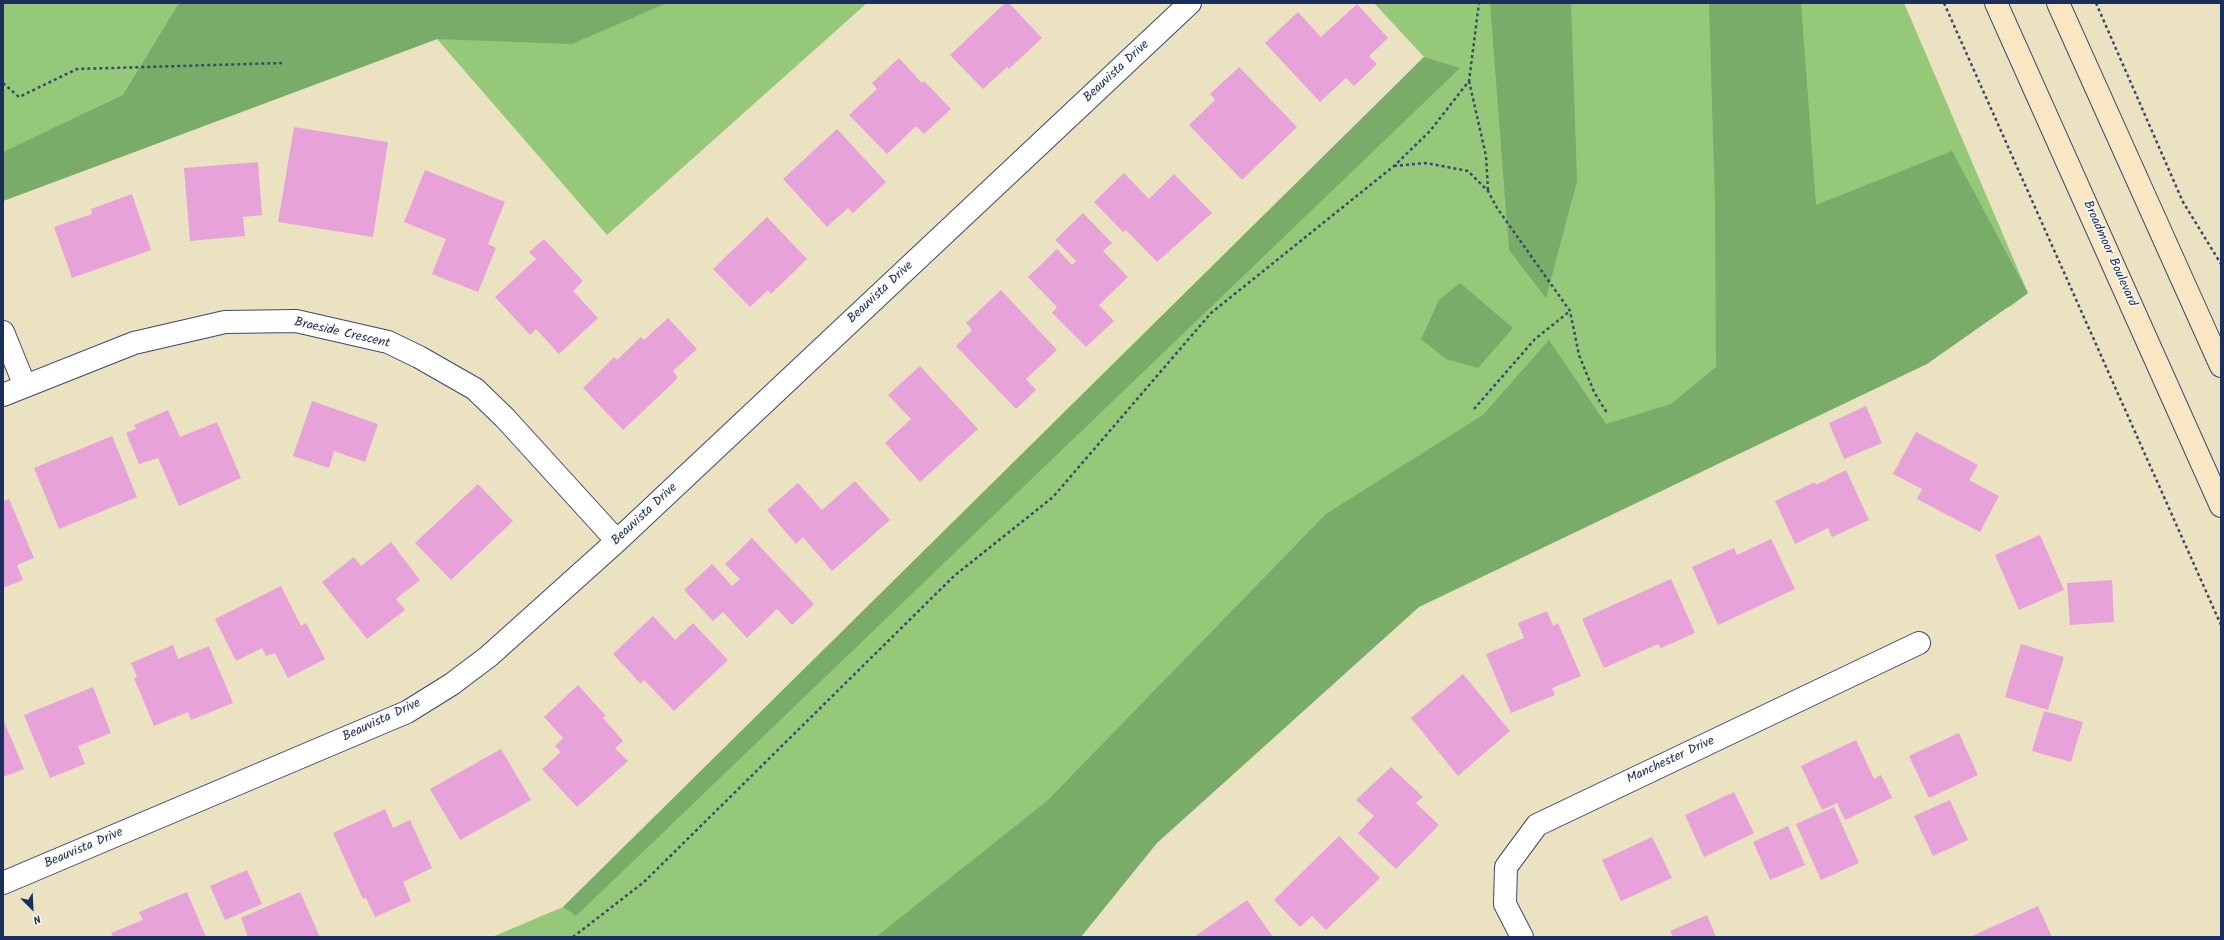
<!DOCTYPE html>
<html>
<head>
<meta charset="utf-8">
<style>
	body { margin:0 }
	#map { position:relative; width:2224px; height:940px; overflow:hidden; background:#ebe2c2; font-family:Kalam,sans-serif }
	canvas { display:block }
	.frame { position:absolute; inset:0; border:4px solid #1b2f5e; pointer-events:none }
	.north { position:absolute; left:12px; top:888px; width:40px; height:40px; -webkit-text-stroke:3px #fdfcf7; paint-order:stroke; rotate:156deg; font-size:11px; font-weight:700; line-height:16px; text-align:center; color:#1b2f5e }
	.north::after { content:''; display:block; margin:auto; width:14px; height:18px; background:#1b2f5e; clip-path:polygon(50% 0,100% 100%,50% 72%,0 100%) }
</style>
</head>
<body>
<div id="map">
<canvas width="2224" height="940"></canvas>
<div class="frame"></div>
<div class="north">N</div>
</div>
<script>
const c = document.querySelector('canvas').getContext('2d');
c.lineJoin = 'round';
function fill(path, color) {
  c.fillStyle = color;
  c.fill(path, 'evenodd');
}
function poly(rows) {
  const path = new Path2D();
  for (const r of rows) {
    path.moveTo(r[0], r[1]);
    for (let i = 2; i < r.length; i += 2) path.lineTo(r[i], r[i + 1]);
  }
  return path;
}
function strokePath(path, color, width, dash) {
  c.strokeStyle = color;
  c.lineWidth = width;
  c.lineCap = dash ? 'butt' : 'round';
  c.setLineDash(dash || []);
  c.stroke(path);
}
function drawText(font, color, halo, rows, align = 'center') {
  c.font = font + ' Kalam,sans-serif';
  c.lineWidth = 3;
  c.setLineDash([]);
  c.textBaseline = 'middle';
  c.strokeStyle = halo;
  c.fillStyle = color;
  for (const [text, x, y, turn = 0] of rows) {
    c.save();
    c.translate(x, y);
    c.rotate((+turn || 0) * Math.PI / 180);
    c.textAlign = isNaN(turn) ? turn : align;
    if (halo) c.strokeText(text, 0, 0);
    c.fillText(text, 0, 0);
    c.restore();
  }
}
fill(poly([
	[3,3,867,3,607,235,437,39,3,201],
	[1374,3,1904,3,2028,293,2011,306,1417,559,993,937,492,937,563,907,1424,57]
]), '#95c878');
fill(poly([
	[179,3,667,3,572,44,437,39,3,201,3,152,123,95],
	[1490,3,1571,3,1577,181,1546,298,1509,250],
	[1709,3,1801,3,1816,205,1952,151,2028,293,1927,364,1419,607,1157,843,1081,937,876,937,1047,801,1326,514,1483,415,1549,340,1606,424,1671,404,1716,367,1715,203],
	[1424,57,1460,68,576,916,563,907],
	[1460,283,1513,328,1478,368,1446,359,1421,339,1439,300]
]), '#78ac68');
fill(poly([
	[1005,3,1009,3,1042,38,1009,69,1007,67,983,89,950,55],
	[1357,4,1388,38,1369,56,1377,64,1354,86,1346,78,1320,102,1265,43,1298,12,1321,37],
	[899,58,922,83,924,81,951,109,924,134,916,126,887,154,849,115,877,89,872,83],
	[1239,67,1297,127,1242,180,1189,125,1215,100,1210,94],
	[294,127,388,142,373,237,278,222],
	[837,129,886,182,853,213,848,208,827,227,783,179],
	[258,162,262,215,243,217,245,236,190,241,184,168],
	[425,170,505,202,488,244,496,248,478,292,432,274,446,239,404,222],
	[1124,173,1149,199,1174,174,1212,213,1157,262,1126,230,1123,232,1094,202],
	[132,194,151,250,72,278,54,227,92,214,91,209],
	[1083,213,1112,243,1103,251,1128,277,1099,305,1114,321,1086,347,1052,313,1057,307,1028,277,1057,249,1072,265,1076,261,1055,240],
	[767,217,807,259,771,294,768,290,750,307,713,269],
	[544,239,583,281,573,291,598,318,559,354,536,329,530,335,495,297,536,259,529,252],
	[1001,290,1057,350,1026,379,1036,390,1016,409,956,346,972,330,966,323],
	[668,318,697,349,673,371,677,376,676,380,623,430,583,388,614,357,617,360,641,337,644,340],
	[920,366,978,429,920,482,885,443,911,419,888,395],
	[312,401,378,424,365,462,334,451,329,468,293,456],
	[1866,406,1882,443,1844,459,1829,423],
	[168,410,180,437,217,422,241,478,179,506,158,458,139,464,126,433,136,429,134,425],
	[1916,432,1978,465,1969,480,1999,496,1980,532,1917,499,1922,489,1893,474],
	[112,436,137,497,59,529,34,468],
	[1846,470,1869,520,1832,537,1828,528,1795,544,1775,501,1815,482,1816,485],
	[855,481,890,520,832,571,803,537,796,544,767,510,798,483,822,510],
	[478,484,513,521,451,580,415,543],
	[9,499,34,558,17,565,23,580,3,588,3,501],
	[2040,535,2064,590,2019,610,1995,555],
	[752,538,814,604,792,625,777,609,747,638,723,612,713,621,684,590,712,564,732,586,740,579,725,564],
	[1771,539,1795,589,1718,625,1692,567,1734,548,1737,555],
	[391,542,420,580,396,599,405,610,367,639,322,582,354,557,361,566],
	[1671,579,1695,633,1661,648,1658,644,1604,668,1582,619],
	[2112,580,2114,622,2070,625,2067,583],
	[281,586,301,626,306,623,325,659,288,678,275,653,266,656,262,648,236,661,215,619],
	[1547,611,1553,626,1558,623,1581,676,1552,688,1555,695,1511,713,1486,654,1524,638,1518,623],
	[653,616,675,640,693,623,728,660,674,711,644,680,641,684,613,654],
	[2021,644,2064,657,2048,710,2005,697],
	[173,645,178,659,209,646,233,703,191,720,188,712,154,726,134,678,137,677,131,663],
	[1463,674,1510,731,1458,776,1411,718],
	[578,685,606,716,603,718,623,741,615,748,628,761,577,807,542,769,561,752,555,746,563,738,544,717],
	[93,687,111,733,78,746,85,764,50,778,24,715],
	[2044,711,2083,722,2071,762,2032,751],
	[3,719,24,769,3,777],
	[1959,733,1978,775,1929,798,1909,756],
	[1856,740,1874,779,1881,775,1892,798,1845,820,1837,803,1822,810,1801,766],
	[501,749,531,800,460,840,430,789],
	[1391,767,1423,797,1416,803,1439,825,1396,869,1358,833,1374,816,1356,800],
	[1734,792,1754,833,1704,857,1685,815],
	[1950,800,1968,840,1933,856,1914,816],
	[1834,807,1859,863,1821,880,1796,824],
	[385,809,393,828,410,820,432,868,403,882,411,901,375,917,366,898,363,899,333,833],
	[1788,826,1805,865,1770,880,1753,842],
	[1339,836,1380,878,1326,930,1312,916,1300,927,1274,900],
	[1652,837,1672,878,1621,901,1602,860],
	[247,870,262,904,225,920,210,886],
	[187,892,206,937,113,937,111,933,143,920,139,912],
	[300,892,320,937,248,937,241,918],
	[1247,900,1273,937,1194,937],
	[2038,906,2052,937,1970,937],
	[1707,915,1716,937,1673,937,1670,931]
]), '#e8a2da');
const street = poly([
	[3,332,25,386],
	[3,395,134,343,225,322,296,321,388,342,419,357,475,389,505,418,617,541],
	[3,883,407,712,452,684,489,656,617,541,1190,3],
	[1522,937,1505,904,1506,867,1537,825,1919,643]
]);
const secondary = poly([
	[1996,3,2221,506],
	[2058,3,2221,366]
]);
strokePath(street, '#3a4a6d', 24);
strokePath(secondary, '#3a4a6d', 24);
strokePath(poly([
	[1944,3,2221,625],
	[2096,3,2183,202,2221,264],
	[1469,81,1486,156,1488,190],
	[3,83,19,97,77,69,282,63],
	[1394,166,1426,163,1468,171,1488,191,1497,208,1570,311,1579,355,1594,392,1607,413],
	[1474,409,1535,339,1570,311],
	[573,937,644,882,954,576,1053,497,1211,313,1394,166,1430,131,1469,81,1479,3]
]), '#3a4a6d', 2.5, [3, 3]);
strokePath(street, '#fff', 22);
strokePath(secondary, '#f9e7c3', 22);
drawText('13px', '#1b2f5e', '#fdfcf7', [
	["Beauvista Drive",1117,72,-43],
	["Broadmoor Boulevard",2109,254,66],
	["Beauvista Drive",881,293,-43],
	["Braeside Crescent",342,334,13],
	["Beauvista Drive",645,515,-43],
	["Beauvista Drive",382,721,-25],
	["Manchester Drive",1671,761,-25],
	["Beauvista Drive",84,849,-23]
]);
</script>
</body>
</html>
